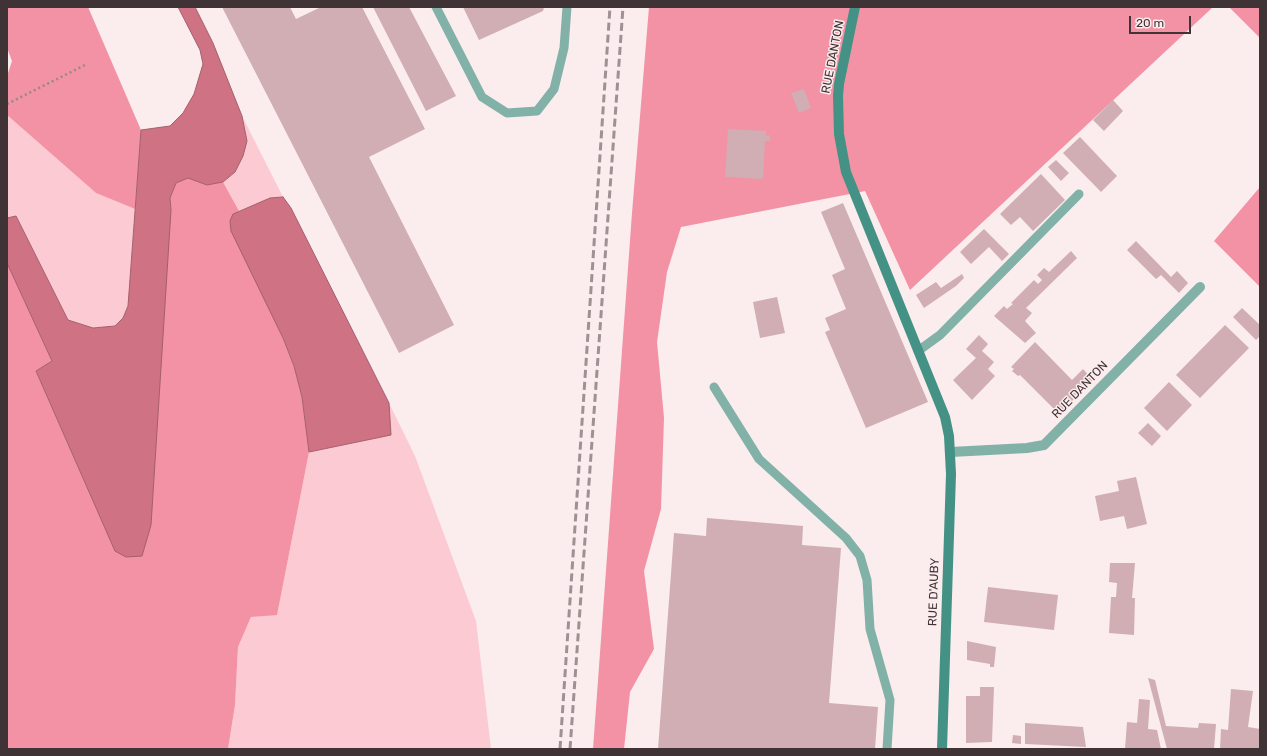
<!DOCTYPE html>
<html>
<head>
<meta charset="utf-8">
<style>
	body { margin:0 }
	#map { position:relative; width:1267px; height:756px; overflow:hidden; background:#fbecee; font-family:Rubik,sans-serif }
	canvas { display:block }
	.frame { position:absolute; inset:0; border:8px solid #403335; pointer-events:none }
	.scale { position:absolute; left:1129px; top:16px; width:62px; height:18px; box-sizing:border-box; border:2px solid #403335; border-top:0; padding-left:5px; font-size:12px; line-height:14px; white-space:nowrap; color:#403335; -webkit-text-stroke:3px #fbecee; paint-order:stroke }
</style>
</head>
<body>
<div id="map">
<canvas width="1267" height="756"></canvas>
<div class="frame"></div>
<div class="scale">20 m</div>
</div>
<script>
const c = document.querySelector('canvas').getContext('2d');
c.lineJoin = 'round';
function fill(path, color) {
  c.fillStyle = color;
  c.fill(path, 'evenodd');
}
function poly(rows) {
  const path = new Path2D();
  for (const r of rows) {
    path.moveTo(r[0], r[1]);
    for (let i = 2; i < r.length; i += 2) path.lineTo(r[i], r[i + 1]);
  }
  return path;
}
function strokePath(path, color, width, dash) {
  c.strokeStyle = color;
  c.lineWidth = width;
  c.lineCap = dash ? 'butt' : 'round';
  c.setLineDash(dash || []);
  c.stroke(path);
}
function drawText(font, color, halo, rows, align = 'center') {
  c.font = font + ' Rubik,sans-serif';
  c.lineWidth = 3;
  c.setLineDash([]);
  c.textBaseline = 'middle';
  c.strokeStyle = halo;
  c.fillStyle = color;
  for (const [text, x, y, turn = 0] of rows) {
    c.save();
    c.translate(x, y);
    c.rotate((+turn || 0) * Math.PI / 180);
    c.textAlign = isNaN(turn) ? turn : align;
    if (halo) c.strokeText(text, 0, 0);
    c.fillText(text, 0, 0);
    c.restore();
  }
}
fill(poly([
	[7,115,96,193,135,209,128,306,123,318,115,326,93,328,68,320,16,216,7,218],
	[242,116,283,197,270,198,239,211,223,182,235,172,247,141],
	[389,403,415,456,476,621,491,749,228,749,235,705,238,647,251,617,277,614,309,452,391,435]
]), '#fccad2');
fill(poly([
	[7,7,88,7,141,130,135,209,96,193,7,115,7,76,12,61,7,48],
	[649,7,1213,7,910,290,865,191,681,227,667,272,657,342,664,418,661,509,644,571,654,649,630,692,624,749,593,749,632,213],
	[1229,7,1260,7,1260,38],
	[188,177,207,185,223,182,239,211,233,214,294,366,302,397,309,452,277,615,251,617,238,647,235,705,228,749,7,749,7,263,52,361,36,371,105,528,171,210,170,198,176,183],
	[1260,187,1260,287,1214,241]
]), '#f292a4');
const water = poly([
	[178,7,195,7,213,43,242,116,247,141,243,156,235,172,223,182,207,185,188,178,176,183,170,198,171,210,151,525,142,556,126,557,115,551,36,371,52,361,7,263,7,218,16,216,68,320,93,328,115,326,123,318,128,306,141,130,170,126,183,113,194,94,203,64,200,50,178,7],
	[283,197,291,208,389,403,391,435,309,452,302,397,294,366,283,338,231,231,230,221,233,214,270,198,283,197]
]);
fill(water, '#cf7284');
strokePath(water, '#a45f6c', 1);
fill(poly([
	[222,7,290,7,296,19,321,7,362,7,425,129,369,157,454,325,399,353],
	[373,7,409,7,456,96,426,111],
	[463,7,544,7,543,11,479,40],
	[804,89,811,108,799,113,791,93],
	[1113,100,1123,111,1104,131,1093,120],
	[728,129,766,131,766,136,770,135,770,141,765,141,763,179,725,177],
	[1080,137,1117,176,1101,192,1063,153],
	[1056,160,1069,173,1061,181,1048,167],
	[1041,174,1065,200,1033,231,1020,217,1011,225,1000,214],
	[843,203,928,402,866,428,825,332,830,330,825,318,846,309,832,275,845,269,821,212],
	[984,229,1009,254,1002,261,989,247,971,264,960,252],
	[1136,241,1171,277,1177,271,1188,283,1179,293,1161,275,1156,279,1127,250],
	[1071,251,1077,258,1026,308,1032,313,1025,321,1036,333,1025,343,994,316,1004,306,1007,309,1013,304,1011,303,1034,280,1038,284,1042,280,1037,275,1044,268,1049,272],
	[962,274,964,278,956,286,924,308,916,295,936,282,941,288],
	[777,297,785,333,760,338,753,302],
	[1242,308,1260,325,1260,336,1256,340,1233,317],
	[1225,325,1249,348,1200,398,1176,375],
	[979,335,988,344,982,351,994,362,988,369,995,376,972,400,953,380,976,358,966,349],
	[1035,342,1072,380,1083,369,1093,380,1059,414,1020,375,1018,376,1012,371,1014,369,1011,367],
	[1169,382,1192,405,1167,431,1144,408],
	[1148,423,1161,436,1152,446,1138,433],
	[1136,477,1147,524,1127,529,1124,516,1100,521,1095,496,1119,491,1117,481],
	[707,518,803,526,802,545,841,548,829,703,878,707,875,749,658,749,674,533,706,536],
	[1110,563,1135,563,1132,598,1135,598,1134,635,1109,633,1111,597,1116,597,1117,583,1109,582],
	[988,587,1058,595,1054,630,984,622],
	[967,641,996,647,994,667,990,667,990,664,967,660],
	[1148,678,1155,680,1166,726,1198,728,1199,723,1216,724,1214,749,1167,749],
	[980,687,994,687,992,742,966,743,966,696,980,696],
	[1231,689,1253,691,1248,727,1260,729,1260,749,1220,749,1221,729,1228,730],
	[1139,699,1150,700,1148,729,1157,730,1161,749,1125,749,1127,722,1137,723],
	[1025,723,1083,727,1086,747,1025,744],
	[1013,735,1021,736,1021,744,1012,743]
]), '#d0aeb3');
strokePath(poly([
	[7,104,85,65]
]), '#96888a', 2.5, [2, 3]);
strokePath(poly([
	[436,7,482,97,507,113,537,111,554,89,564,48,567,7],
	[918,351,940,335,1079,194],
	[714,387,759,459,846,538,860,556,867,580,870,629,890,700,887,749]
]), '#82b1a8', 9);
strokePath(poly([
	[951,452,1027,448,1044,445,1200,287]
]), '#82b1a8', 10);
strokePath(poly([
	[855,7,839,84,838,96,839,134,846,172,945,417,949,436,951,474,942,749]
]), '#449285', 10);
strokePath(poly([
	[560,749,610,7],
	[570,749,623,7]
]), '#9f9193', 3, [8, 4]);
drawText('12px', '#403335', '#fbecee', [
	["RUE DANTON",833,57,-79],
	["RUE DANTON",1080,390,-46],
	["RUE D'AUBY",934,592,-88]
]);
</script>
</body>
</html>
